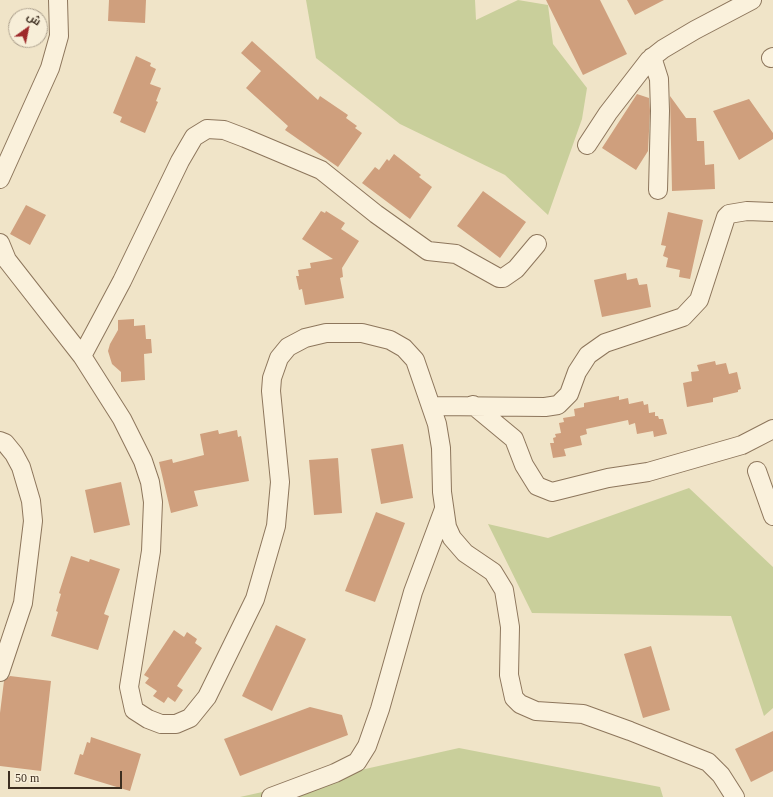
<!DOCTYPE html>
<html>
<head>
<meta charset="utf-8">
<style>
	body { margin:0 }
	#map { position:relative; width:773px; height:797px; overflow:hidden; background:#f0e4c8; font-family:"Times New Roman",Cairo,serif }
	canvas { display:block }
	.north { position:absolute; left:8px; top:8px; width:40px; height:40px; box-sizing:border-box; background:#f7eed8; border:1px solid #ada18e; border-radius:50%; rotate:33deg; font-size:11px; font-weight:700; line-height:16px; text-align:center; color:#3d2e20 }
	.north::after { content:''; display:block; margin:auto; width:14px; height:18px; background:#9e2a2b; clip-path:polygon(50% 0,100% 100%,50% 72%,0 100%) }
	.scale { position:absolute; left:8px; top:771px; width:114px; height:18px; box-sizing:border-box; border:2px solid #3d2e20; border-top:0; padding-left:5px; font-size:12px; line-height:14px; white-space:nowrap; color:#3d2e20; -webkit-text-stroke:3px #f7eed8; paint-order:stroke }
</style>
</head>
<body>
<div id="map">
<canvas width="773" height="797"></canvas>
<div class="north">ش</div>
<div class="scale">50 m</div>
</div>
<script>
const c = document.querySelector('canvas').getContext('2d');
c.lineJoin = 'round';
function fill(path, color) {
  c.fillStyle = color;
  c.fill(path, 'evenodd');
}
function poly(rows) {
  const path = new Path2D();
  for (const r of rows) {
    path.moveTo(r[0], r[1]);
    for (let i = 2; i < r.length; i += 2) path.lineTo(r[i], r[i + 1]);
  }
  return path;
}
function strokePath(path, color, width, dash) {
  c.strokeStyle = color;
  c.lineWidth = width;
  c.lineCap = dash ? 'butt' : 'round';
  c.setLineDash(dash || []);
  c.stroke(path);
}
fill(poly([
	[306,0,475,0,476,20,518,0,548,5,553,44,587,88,582,119,548,215,505,175,400,124,316,58],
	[689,488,773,567,773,708,764,716,731,616,532,613,488,524,548,538],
	[459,748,660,787,663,797,240,797]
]), '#c9cf9b');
fill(poly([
	[109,0,146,0,145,23,108,21],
	[546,0,600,0,627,54,583,75],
	[627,0,664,0,635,15],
	[252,41,318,100,320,96,348,115,346,118,357,126,355,128,362,133,338,167,285,130,288,126,246,88,261,71,241,53],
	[136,56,151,63,150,66,156,69,150,84,161,88,156,101,158,102,145,133,120,122,122,117,113,113],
	[637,94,649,98,650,111,648,151,636,170,602,148],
	[670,96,686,118,696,118,697,141,704,141,705,165,714,164,715,189,672,191],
	[749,99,773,133,773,139,739,160,713,111],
	[394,154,421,175,419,177,432,187,410,219,362,183,375,167,379,170,387,159,389,161],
	[483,191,526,222,500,258,457,226],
	[26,205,46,215,30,245,10,234],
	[321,211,325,213,326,211,345,223,341,229,359,241,342,268,343,277,340,278,344,298,305,305,302,289,299,290,296,276,299,276,298,270,311,268,310,263,333,259,302,239],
	[668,212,703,220,690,279,679,277,680,270,666,267,668,258,663,256,666,246,661,245],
	[626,273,627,280,637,278,639,285,647,284,651,307,602,317,594,280],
	[134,319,134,326,145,325,146,339,151,339,152,353,144,354,145,380,121,382,121,372,112,364,108,351,110,344,118,330,118,320],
	[715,361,716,365,726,363,729,374,737,372,741,389,738,390,738,392,713,398,713,402,687,407,683,383,692,381,691,372,699,371,697,365],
	[619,396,619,400,628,398,629,404,643,401,644,405,648,404,649,413,655,412,655,416,658,416,659,419,663,419,667,434,654,437,653,431,637,434,635,423,629,425,628,420,586,429,587,434,580,436,582,445,564,449,566,456,553,458,550,443,554,443,553,438,556,437,555,434,561,433,559,423,564,422,563,418,575,416,574,409,584,407,584,403],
	[218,430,219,434,237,430,238,437,241,436,249,481,194,491,198,506,171,513,159,462,172,459,173,463,204,455,200,434],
	[403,444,413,498,381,504,371,449],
	[338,458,342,513,314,515,309,460],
	[121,482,130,525,94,533,85,490],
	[376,512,405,523,375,602,345,591],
	[71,556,89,562,90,559,120,569,104,614,109,616,98,650,51,636,58,612,56,611,61,594,59,593],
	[276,625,306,639,272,711,242,696],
	[174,630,184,637,187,632,197,639,195,643,202,648,177,686,183,690,175,702,168,697,164,703,153,696,157,691,145,683,149,678,144,675],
	[651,646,670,710,643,718,624,654],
	[10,676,51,681,41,771,0,766,0,713,4,681],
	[310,707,342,715,348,735,240,776,224,739],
	[773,731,773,771,751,782,735,749],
	[91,737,141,754,130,791,74,774,80,754,83,755,87,742,90,743]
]), '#cf9f7d');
const minor = poly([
	[652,57,659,79,660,111,658,190],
	[771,58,773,57],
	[587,145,608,113,649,60,663,49,695,30,752,0],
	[0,179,50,68,59,36,58,0],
	[0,243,7,260,82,356,122,419,143,461,150,482,153,502,151,551,129,687,134,710,148,719,161,724,176,724,190,718,207,697,255,599,276,526,280,482,271,391,272,378,279,358,288,347,305,338,326,333,362,333,390,340,404,348,415,360,437,424,441,448,442,492,447,527,452,538,465,553,493,572,504,590,510,627,509,675,514,698,520,704,536,711,583,714,630,731,708,762,721,775,735,797],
	[82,356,122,281,180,161,194,137,207,129,224,130,245,138,321,170,376,214,428,251,456,254,499,278,503,278,516,269,537,244],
	[473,405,514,439,524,465,537,486,552,492,608,478,648,472,742,445,773,429],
	[432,406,545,407,558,405,569,394,577,372,588,355,605,343,683,317,699,300,726,217,729,214,747,211,773,212],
	[0,441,5,443,14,454,21,467,31,501,33,521,23,603,0,672],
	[757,471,773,516],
	[271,797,335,773,357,762,367,746,380,709,413,592,444,509]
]);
strokePath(minor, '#8d765c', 20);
strokePath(minor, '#faf1dc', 18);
</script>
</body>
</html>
